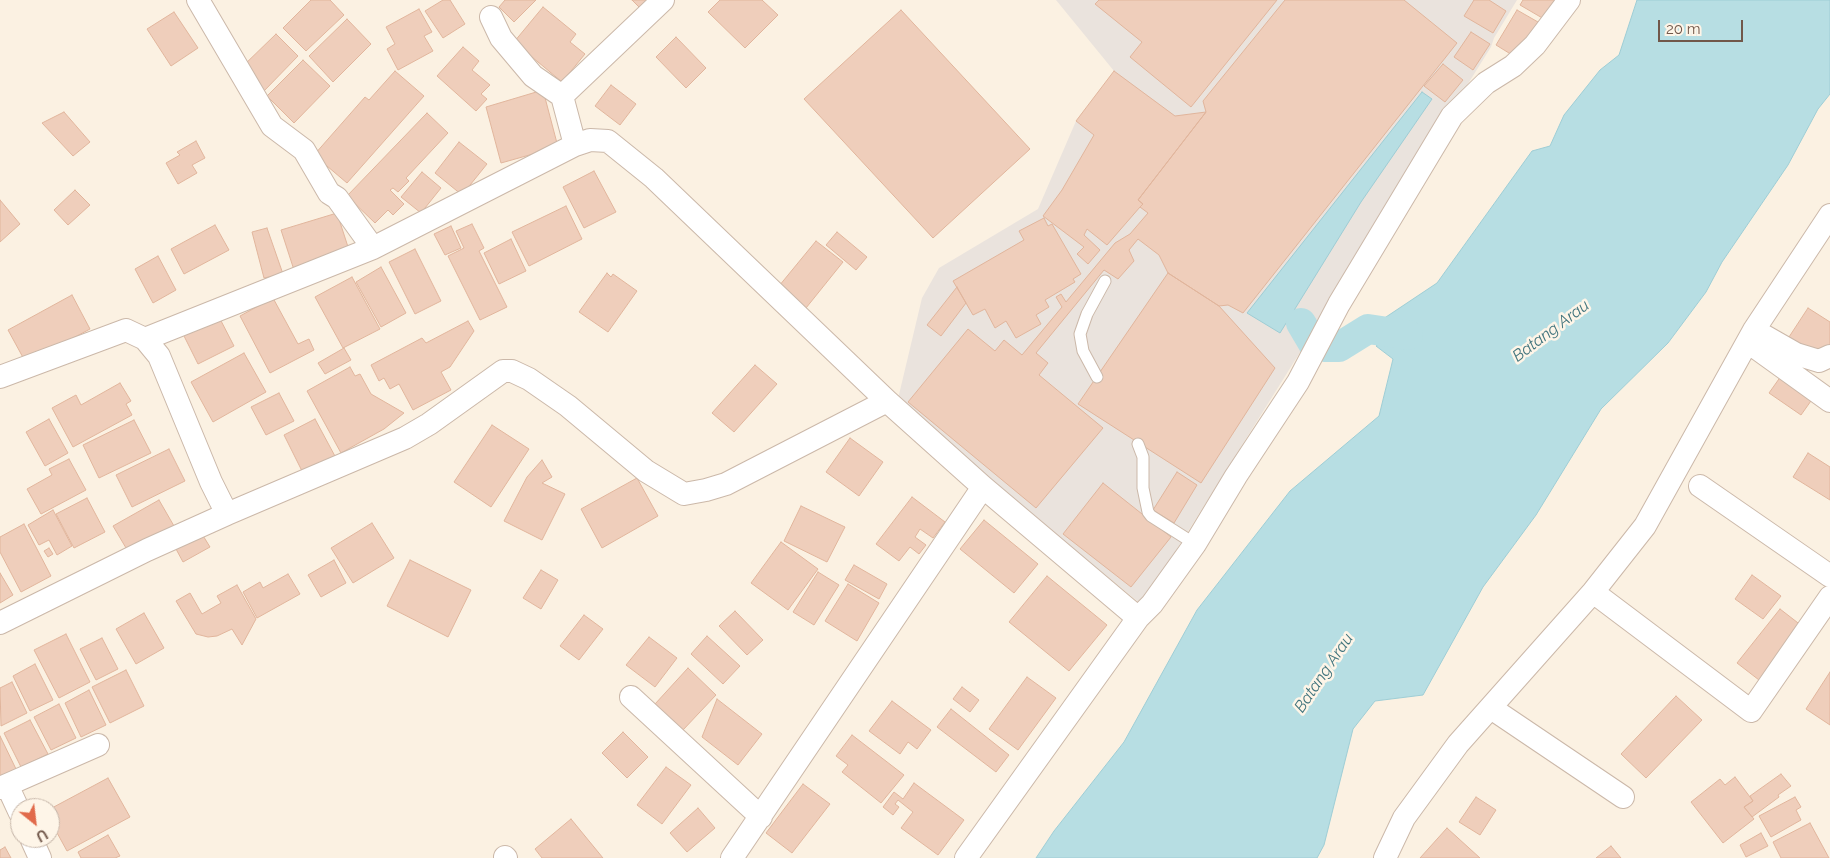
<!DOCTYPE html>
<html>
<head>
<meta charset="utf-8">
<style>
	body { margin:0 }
	#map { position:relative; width:1830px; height:858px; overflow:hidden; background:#fbf1e2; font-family:Raleway,sans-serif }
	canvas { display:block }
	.north { position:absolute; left:10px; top:798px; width:50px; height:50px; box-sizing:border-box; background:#fef5e8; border:1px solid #c6b6a9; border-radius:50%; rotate:151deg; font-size:14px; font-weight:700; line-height:20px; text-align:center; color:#71574a }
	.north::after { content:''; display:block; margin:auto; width:18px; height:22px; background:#e16a4b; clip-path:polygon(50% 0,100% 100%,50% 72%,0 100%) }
	.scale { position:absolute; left:1658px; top:20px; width:85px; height:22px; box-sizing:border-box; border:2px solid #71574a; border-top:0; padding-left:6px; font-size:15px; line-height:18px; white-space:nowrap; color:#71574a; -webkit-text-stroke:4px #fef5e8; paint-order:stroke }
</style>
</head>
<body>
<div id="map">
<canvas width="1830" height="858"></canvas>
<div class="north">U</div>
<div class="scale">20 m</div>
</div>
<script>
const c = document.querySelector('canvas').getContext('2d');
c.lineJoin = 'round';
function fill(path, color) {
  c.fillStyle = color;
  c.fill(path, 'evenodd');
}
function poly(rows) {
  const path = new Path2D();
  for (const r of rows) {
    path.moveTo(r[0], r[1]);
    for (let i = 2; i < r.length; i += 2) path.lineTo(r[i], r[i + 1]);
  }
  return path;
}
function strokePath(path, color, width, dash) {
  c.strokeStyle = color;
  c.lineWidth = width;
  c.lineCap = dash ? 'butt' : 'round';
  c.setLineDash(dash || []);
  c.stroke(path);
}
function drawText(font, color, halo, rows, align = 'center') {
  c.font = font + ' Raleway,sans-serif';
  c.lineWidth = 5;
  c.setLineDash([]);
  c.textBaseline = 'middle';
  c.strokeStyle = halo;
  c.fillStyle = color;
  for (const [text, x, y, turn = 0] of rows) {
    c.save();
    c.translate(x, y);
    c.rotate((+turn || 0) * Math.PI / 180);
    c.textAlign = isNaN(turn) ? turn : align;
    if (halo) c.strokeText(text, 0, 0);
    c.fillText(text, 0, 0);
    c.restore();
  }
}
fill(poly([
	[1056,0,1517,0,1494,38,1491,47,1142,605,897,403,922,298,939,268,1038,209,1076,121,1114,71]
]), '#eae3dd');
const water = poly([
	[1637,0,1830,0,1830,94,1818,109,1788,165,1722,262,1706,292,1668,343,1601,409,1536,515,1483,587,1423,695,1375,701,1353,729,1324,845,1317,858,1036,858,1054,831,1124,742,1197,610,1290,491,1379,416,1393,359,1376,346,1392,334,1368,329,1437,283,1532,151,1550,146,1564,115,1600,70,1619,55,1637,0],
	[1422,92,1432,99,1361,202,1280,333,1247,313,1422,92]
]);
fill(water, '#b7dee3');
strokePath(water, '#9ecdd5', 1);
strokePath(poly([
	[1301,323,1314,345],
	[1324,347,1339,347,1368,329,1408,335]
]), '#b7dee3', 30);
const building = poly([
	[311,0,330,0,344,15,306,51,283,28,311,0],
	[443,0,450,0,465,24,443,38,425,11,443,0],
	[505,0,536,0,514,22,499,7,505,0],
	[632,0,648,0,640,8,632,0],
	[720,0,762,0,778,15,745,48,708,12,720,0],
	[1099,0,1277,0,1191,107,1130,57,1142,42,1095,4,1099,0],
	[1285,0,1404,0,1457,43,1243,313,1228,305,1219,306,1168,273,1159,255,1138,239,1129,250,1134,261,1118,279,1104,270,1036,353,1048,363,1039,375,1103,428,1036,508,908,402,968,329,995,351,1004,340,1022,355,1062,307,1056,297,1061,294,1066,302,1115,243,1130,234,1148,213,1140,207,1143,204,1138,200,1206,112,1203,101,1285,0],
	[1474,0,1489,0,1506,11,1493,33,1464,16,1474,0],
	[1523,0,1556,0,1544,19,1520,5,1523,0],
	[543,7,576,34,570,42,585,54,562,82,514,42,543,7],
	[419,9,432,32,424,36,433,51,398,70,387,49,395,44,386,27,419,9],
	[901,10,1030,149,933,238,804,99,901,10],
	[1517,10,1538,22,1517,58,1496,45,1517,10],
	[174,12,198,48,171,66,147,29,174,12],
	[347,19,371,44,333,82,309,56,347,19],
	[1471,32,1490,44,1473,70,1454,57,1471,32],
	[276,34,298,56,264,91,241,68,276,34],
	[676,37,706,68,686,88,656,57,676,37],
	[463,47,479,61,472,70,490,85,481,94,487,99,476,111,437,76,463,47],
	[303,60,330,86,294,123,267,96,303,60],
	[1443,64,1463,80,1445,102,1424,86,1443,64],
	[395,71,424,96,347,183,314,155,365,97,369,100,395,71],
	[1114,71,1175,116,1206,112,1138,200,1143,204,1140,207,1107,245,1087,229,1084,235,1100,250,1088,264,1077,254,1084,247,1043,216,1062,190,1094,135,1076,121,1114,71],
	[611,85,636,104,620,125,595,106,611,85],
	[543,90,558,147,501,163,486,107,543,90],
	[64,112,90,142,73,156,42,123,64,112],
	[427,113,448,133,406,178,409,181,398,192,393,188,390,190,404,204,393,215,388,210,375,223,347,196,427,113],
	[196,141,205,158,192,165,197,173,178,184,166,163,180,155,177,152,196,141],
	[459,142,487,164,462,195,435,173,459,142],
	[594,171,616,212,584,228,563,187,594,171],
	[422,172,441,188,421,213,401,197,422,172],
	[75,190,90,205,68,225,54,210,75,190],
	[0,200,20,224,0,242,0,200],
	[566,206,582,239,529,266,512,232,566,206],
	[337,213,350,253,294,270,281,230,337,213],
	[1044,218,1048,226,1052,224,1081,274,1073,279,1075,282,1045,300,1049,307,1036,315,1041,324,1016,338,1006,321,995,328,985,309,973,315,953,281,1024,240,1019,231,1044,218],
	[472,224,484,248,479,251,507,307,480,320,448,256,464,248,456,231,472,224],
	[215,225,229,250,184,274,171,249,215,225],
	[451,226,461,248,445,255,434,234,451,226],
	[267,228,283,274,264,278,252,232,267,228],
	[837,232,867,257,856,270,826,245,837,232],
	[511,239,526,271,499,284,484,253,511,239],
	[816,241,843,262,806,308,779,286,816,241],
	[415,249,441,301,415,314,389,262,415,249],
	[158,256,176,290,153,303,135,269,158,256],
	[381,267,406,313,381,327,356,282,381,267],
	[607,273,611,277,613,274,637,291,608,332,579,312,607,273],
	[1168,273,1219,306,1275,368,1201,483,1078,404,1168,273],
	[352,277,380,329,343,348,315,297,352,277],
	[957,287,966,303,941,336,927,325,957,287],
	[72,295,90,329,26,363,8,330,72,295],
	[273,298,298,344,309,339,314,350,270,373,240,316,273,298],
	[1808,308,1830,322,1830,345,1821,358,1789,337,1808,308],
	[218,315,234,346,198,364,182,332,218,315],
	[468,321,474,331,450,367,441,372,451,390,413,410,399,384,390,389,384,378,379,381,371,365,422,338,426,343,468,321],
	[344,348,351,360,325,374,318,363,344,348],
	[244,353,266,392,213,422,191,382,244,353],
	[755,365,777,384,734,432,712,413,755,365],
	[350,367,355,376,360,374,371,394,404,413,384,429,341,453,307,391,350,367],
	[1786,369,1818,391,1801,415,1769,393,1786,369],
	[120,383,131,401,126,404,132,415,73,447,52,408,76,395,81,405,120,383],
	[279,393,294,421,266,435,251,407,279,393],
	[49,419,68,453,45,466,26,432,49,419],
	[315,419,336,458,304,475,284,435,315,419],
	[134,420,151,453,99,478,83,445,134,420],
	[492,425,529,449,491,507,454,482,492,425],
	[850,438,883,462,859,496,826,472,850,438],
	[169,449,185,481,132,507,116,475,169,449],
	[1808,453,1830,467,1830,500,1793,477,1808,453],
	[69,459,86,490,41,514,27,489,52,475,49,469,69,459],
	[542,460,552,477,542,483,565,494,542,540,504,521,527,477,542,460],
	[1177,472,1197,485,1174,523,1153,510,1177,472],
	[637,478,658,516,602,548,581,509,637,478],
	[1103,483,1171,537,1131,587,1063,534,1103,483],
	[912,497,945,522,933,538,920,529,915,537,926,545,919,554,910,547,899,561,876,544,912,497],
	[87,498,105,532,74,548,56,514,87,498],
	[159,500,174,526,129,553,113,526,159,500],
	[801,506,845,527,827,562,784,541,801,506],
	[53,510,72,546,57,555,49,540,39,545,28,525,53,510],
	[984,520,1038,564,1014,593,960,549,984,520],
	[372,523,394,558,353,583,331,548,372,523],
	[24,524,51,576,21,592,0,552,0,537,24,524],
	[202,534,210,547,183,562,176,549,202,534],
	[781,542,818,569,788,610,751,583,781,542],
	[49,548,53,554,48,557,44,551,49,548],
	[334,560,346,583,321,597,308,575,334,560],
	[410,560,471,590,448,637,387,606,410,560],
	[854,565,887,584,879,599,845,580,854,565],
	[541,570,558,580,541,609,523,598,541,570],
	[818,572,839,585,814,625,793,612,818,572],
	[0,573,13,595,0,603,0,573],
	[288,574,300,594,257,618,243,592,260,582,263,588,288,574],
	[1752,575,1781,596,1763,619,1735,599,1752,575],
	[1047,576,1107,625,1069,671,1009,622,1047,576],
	[848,584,879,603,857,641,825,621,848,584],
	[237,585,256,619,242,645,232,629,217,636,208,637,196,634,176,601,190,593,202,614,221,603,217,596,237,585],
	[1780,609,1802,626,1759,680,1737,663,1780,609],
	[735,611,763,640,747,655,719,626,735,611],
	[144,613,164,648,136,664,116,629,144,613],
	[584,615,603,629,579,660,560,646,584,615],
	[66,634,90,682,59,698,34,650,66,634],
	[707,636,740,666,723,684,691,654,707,636],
	[649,637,677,658,655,687,626,665,649,637],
	[102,638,118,669,96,680,80,649,102,638],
	[35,664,53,700,30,711,13,676,35,664],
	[688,668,716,695,683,730,655,704,688,668],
	[126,670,144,706,110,723,92,687,126,670],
	[1830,672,1830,725,1806,709,1830,672],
	[1027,677,1056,698,1018,750,989,729,1027,677],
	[12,682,27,713,1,726,0,688,12,682],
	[962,687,979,700,970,712,953,699,962,687],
	[89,690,106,725,81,737,65,703,89,690],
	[1676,696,1702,720,1646,778,1621,754,1676,696],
	[717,699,762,734,738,765,702,737,717,699],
	[892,701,931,730,917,749,908,742,900,754,869,731,892,701],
	[59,704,76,738,51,750,34,717,59,704],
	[951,709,1009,755,996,772,937,727,951,709],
	[30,720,48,754,21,767,4,733,30,720],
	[623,732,648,757,627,778,602,753,623,732],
	[852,735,904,775,881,803,842,772,848,765,836,756,852,735],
	[0,736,16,769,0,778,0,736],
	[666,767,691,785,662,824,637,805,666,767],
	[1781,774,1791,786,1778,795,1779,797,1752,817,1744,807,1753,801,1750,796,1781,774],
	[1735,777,1753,801,1744,807,1754,819,1723,843,1691,802,1720,779,1725,785,1735,777],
	[108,778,130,817,67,851,50,820,50,809,108,778],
	[914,783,964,820,938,855,901,828,913,812,898,800,895,804,899,807,893,815,883,807,894,792,903,799,914,783],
	[803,784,830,804,792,853,766,833,803,784],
	[1476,797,1496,810,1480,835,1459,822,1476,797],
	[1795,797,1801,807,1796,810,1801,820,1771,837,1759,816,1795,797],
	[698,808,715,828,687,852,670,833,698,808],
	[571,819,603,858,542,858,535,849,571,819],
	[1810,823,1829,858,1781,858,1773,842,1810,823],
	[1447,828,1480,858,1420,858,1447,828],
	[1761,833,1768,846,1746,857,1740,845,1761,833],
	[108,835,120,856,115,858,81,858,78,852,108,835],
	[1611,846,1621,858,1596,858,1611,846],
	[5,847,11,858,0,858,0,850,5,847]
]);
fill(building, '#efcebb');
strokePath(building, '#e1b59c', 1);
const service = poly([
	[1097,377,1083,351,1080,334,1087,314,1105,281],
	[1138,444,1143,457,1143,488,1148,512,1151,516,1195,544]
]);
const minor = poly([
	[198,0,272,126,304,150,329,193,337,198,373,248],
	[491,17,501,38,533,76,562,96],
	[575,145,562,96,663,0],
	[1754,330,1796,354,1819,361,1830,356],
	[145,339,373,248,575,145,590,140,608,141,654,178,887,401],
	[1748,342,1830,401],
	[0,377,126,330,145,339,159,356,211,482,227,514,405,438,429,424,503,371,512,371,529,379,568,406,646,471,684,494,706,490,726,484,887,401,983,487],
	[1700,486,1830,576],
	[1593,592,1751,711,1830,597],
	[0,623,147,550,227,514],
	[631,697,761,817],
	[1491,708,1623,797],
	[7,785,20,813],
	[0,788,98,745],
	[31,838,40,858],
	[505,857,506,858],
	[732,858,983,487,1138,618],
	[966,858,1138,618,1152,604,1195,544,1236,476,1298,382,1339,304,1452,116,1486,83,1513,66,1535,45,1569,0],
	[1385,858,1404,818,1458,744,1593,592,1645,526,1754,330,1830,215]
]);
strokePath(service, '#cbb8a9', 13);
strokePath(minor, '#cbb8a9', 24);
strokePath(service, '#fff', 11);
strokePath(minor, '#fff', 22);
drawText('italic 16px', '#41747d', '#fef5e8', [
	["Batang Arau",1551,331,-37],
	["Batang Arau",1324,673,-56]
]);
</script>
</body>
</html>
